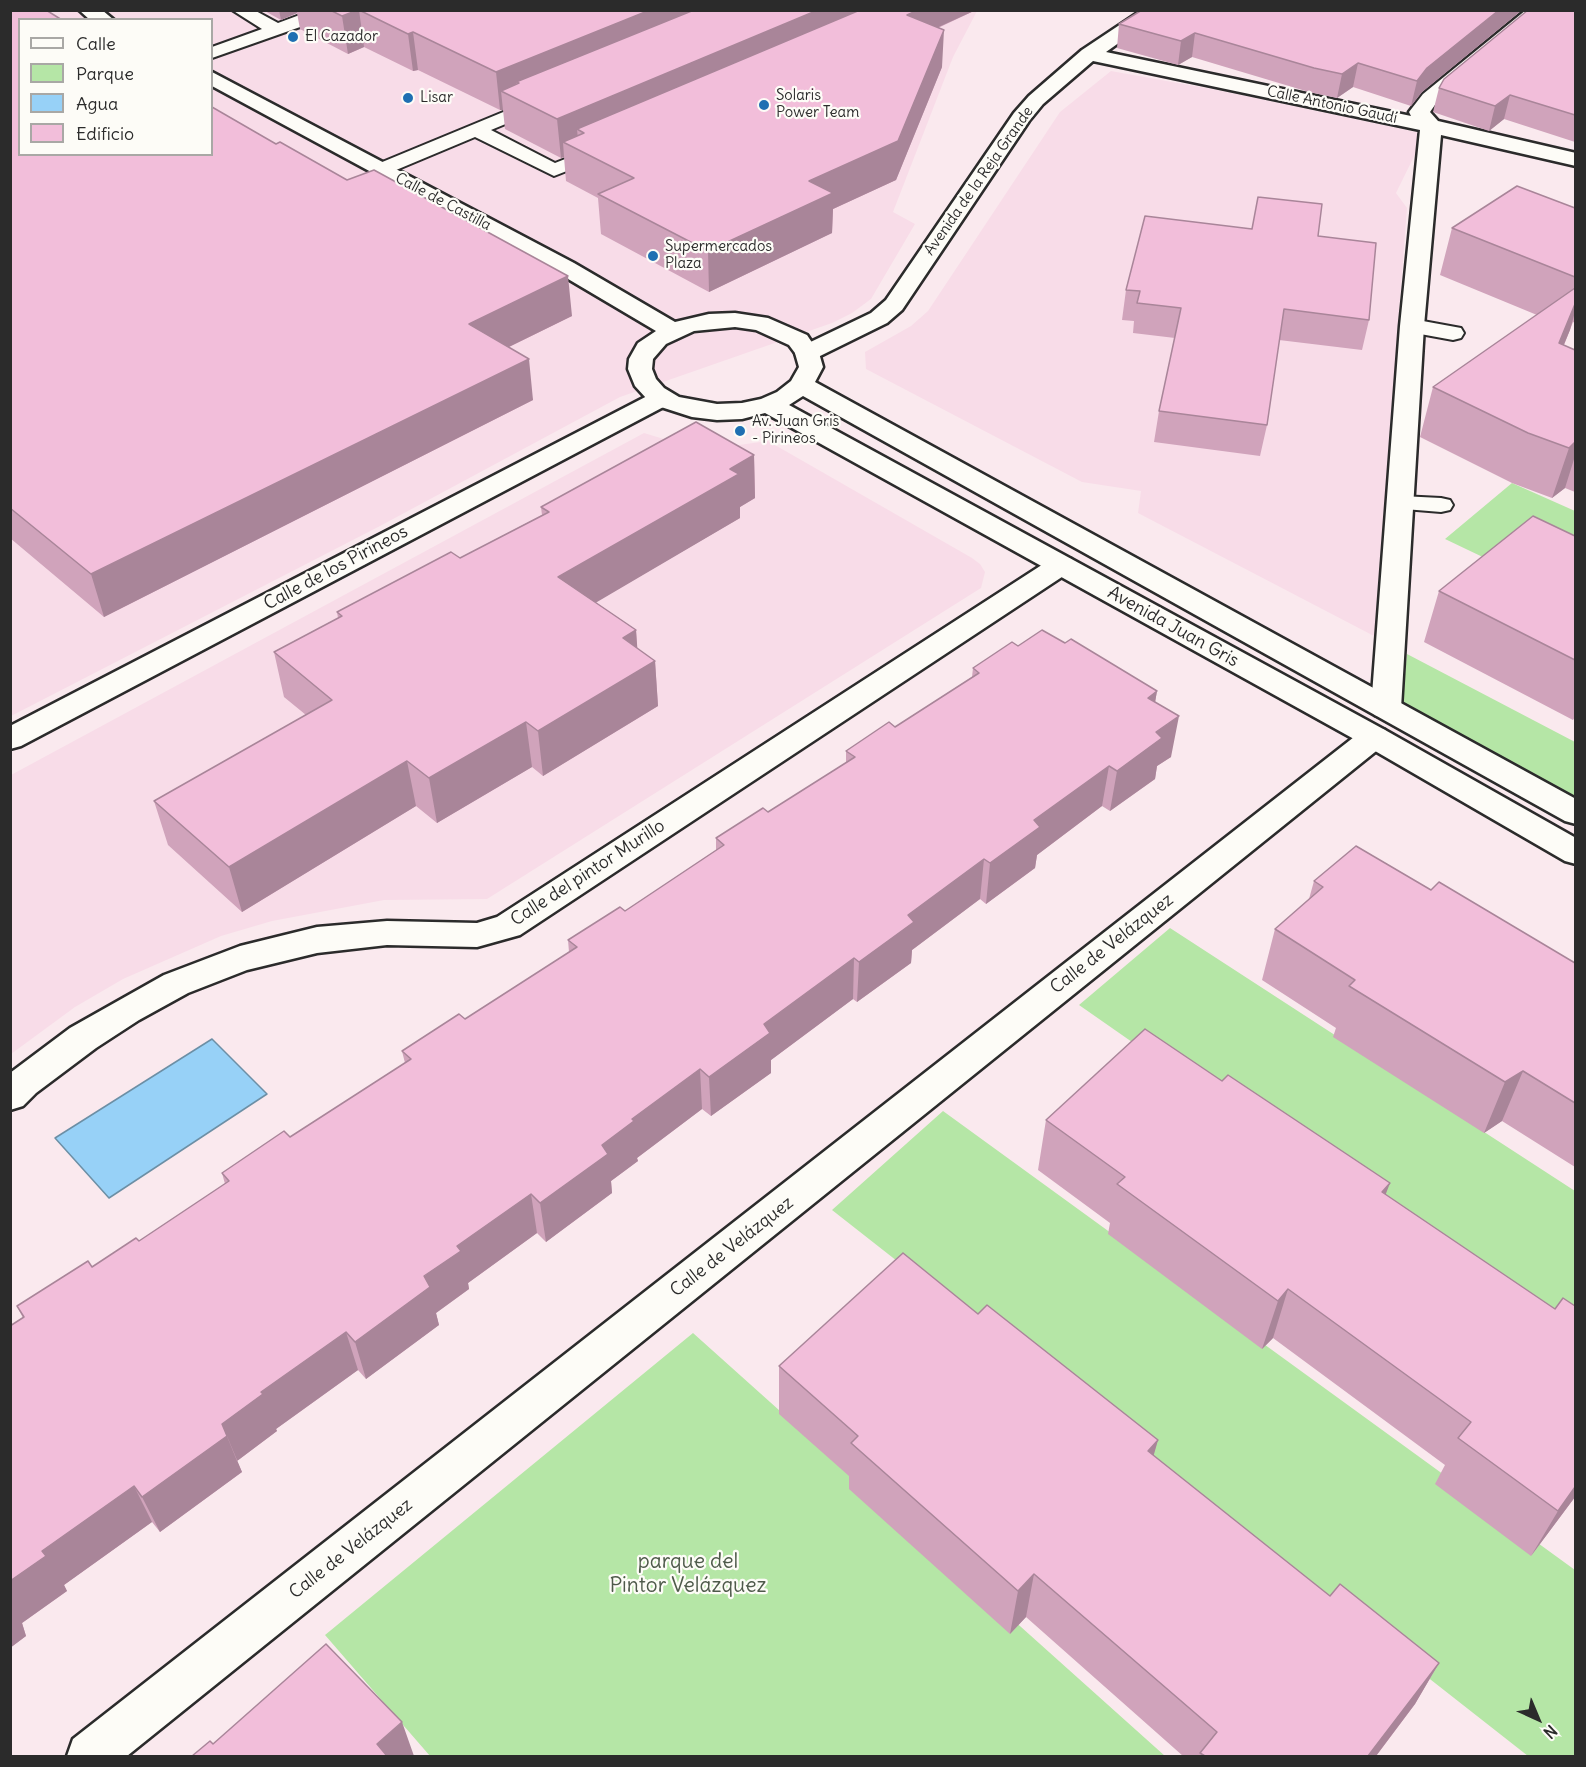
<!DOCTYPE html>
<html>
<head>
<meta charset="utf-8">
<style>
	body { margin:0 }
	#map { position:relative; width:1586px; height:1767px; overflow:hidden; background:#fae9ee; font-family:Delius,sans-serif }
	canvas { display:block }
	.frame { position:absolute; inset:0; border:12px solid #2b2b2b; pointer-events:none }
	.legend { position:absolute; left:18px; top:18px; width:195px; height:138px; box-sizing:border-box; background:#fdfcf7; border:2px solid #a9a8a5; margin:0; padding:8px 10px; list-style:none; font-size:18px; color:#2b2b2b }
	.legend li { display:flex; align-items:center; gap:12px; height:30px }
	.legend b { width:30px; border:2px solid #a9a8a5 }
	.north { position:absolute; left:1508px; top:1689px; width:60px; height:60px; -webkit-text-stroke:4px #fdfcf7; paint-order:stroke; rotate:136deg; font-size:16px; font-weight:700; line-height:24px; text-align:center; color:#2b2b2b }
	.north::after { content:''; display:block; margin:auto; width:21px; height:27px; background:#2b2b2b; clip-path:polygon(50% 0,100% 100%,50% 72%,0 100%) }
</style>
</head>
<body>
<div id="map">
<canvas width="1586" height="1767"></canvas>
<div class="frame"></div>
<ul class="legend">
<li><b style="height:8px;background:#fdfcf7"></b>Calle</li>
<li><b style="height:16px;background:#b5e6a6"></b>Parque</li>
<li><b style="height:16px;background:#97d1f7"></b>Agua</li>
<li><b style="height:16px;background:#f2beda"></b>Edificio</li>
</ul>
<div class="north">N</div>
</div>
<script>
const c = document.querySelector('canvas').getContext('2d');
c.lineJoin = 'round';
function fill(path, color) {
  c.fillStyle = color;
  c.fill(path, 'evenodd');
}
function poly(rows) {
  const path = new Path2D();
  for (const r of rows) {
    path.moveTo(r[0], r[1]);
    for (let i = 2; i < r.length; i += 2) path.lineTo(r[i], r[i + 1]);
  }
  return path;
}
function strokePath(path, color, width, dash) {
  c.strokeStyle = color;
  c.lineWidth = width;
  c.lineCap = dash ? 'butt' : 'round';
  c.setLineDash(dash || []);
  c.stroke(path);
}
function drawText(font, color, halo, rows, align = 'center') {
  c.font = font + ' Delius,sans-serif';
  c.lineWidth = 4.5;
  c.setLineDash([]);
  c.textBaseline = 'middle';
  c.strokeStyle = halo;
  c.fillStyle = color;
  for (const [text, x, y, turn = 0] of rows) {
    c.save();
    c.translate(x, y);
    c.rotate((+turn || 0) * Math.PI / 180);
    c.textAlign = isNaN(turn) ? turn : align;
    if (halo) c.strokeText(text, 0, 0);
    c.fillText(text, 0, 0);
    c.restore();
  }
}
fill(poly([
	[11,11,977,11,953,57,893,212,915,224,871,299,852,313,832,323,620,397,380,526,11,716],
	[20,20,212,20,212,154,20,154],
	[1111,71,1222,91,1425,134,1396,193,1407,208,1374,636,1138,513,1141,491,1082,482,866,369,865,352,911,326,928,311,1060,112],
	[644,433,667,440,711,445,739,445,768,441,972,558,980,564,985,572,981,588,487,899,384,900,272,921,221,936,123,979,75,1007,11,1054,11,775]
]), '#f8dce8');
fill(poly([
	[1512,483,1575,511,1575,601,1445,539],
	[1407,654,1575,742,1575,798,1402,705],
	[1170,928,1575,1191,1575,1351,1079,1005],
	[943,1111,1575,1570,1575,1756,1528,1756,832,1210],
	[693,1333,1165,1756,430,1756,325,1635]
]), '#b5e6a6');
const water = poly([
	[212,1039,267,1094,109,1198,55,1138,212,1039]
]);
fill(water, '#97d1f7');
strokePath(water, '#6c8fa5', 1.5);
const service = poly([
	[232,10,254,10,278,23,313,10,339,10,337,14,212,58,212,47,262,29,232,10],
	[542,96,549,98,551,102,549,106,491,130,555,163,603,144,610,146,613,150,610,154,554,176,475,137,389,173,375,173,372,169,375,165,542,96],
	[1412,319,1461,328,1464,333,1461,338,1453,340,1404,331,1401,326,1404,321,1412,319],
	[1401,496,1441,498,1450,500,1453,505,1450,510,1441,512,1392,508,1389,503,1392,498,1401,496]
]);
const minor = poly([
	[1142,10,1165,10,1106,52,1411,116,1409,112,1423,94,1526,10,1547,10,1437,102,1430,112,1438,121,1576,153,1576,166,1441,135,1424,326,1401,708,1397,715,1386,718,1375,715,1371,708,1400,326,1420,130,1093,61,1043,104,1029,121,902,310,887,323,816,358,807,360,798,358,795,353,798,348,871,313,886,300,1014,113,1029,96,1082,50,1142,10],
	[662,390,671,393,675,398,671,403,21,746,10,749,10,726,653,393,662,390],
	[1061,557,1071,559,1075,565,1071,571,520,935,477,947,387,945,317,953,247,970,188,993,139,1020,96,1048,36,1093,23,1106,10,1110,10,1073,70,1028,164,975,240,946,317,927,387,921,477,923,497,917,1051,559,1061,557],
	[1374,727,1385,730,1389,737,1385,744,127,1756,67,1756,73,1739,1363,730,1374,727]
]);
const tertiary = poly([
	[79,10,102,10,114,20,90,20,79,10],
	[212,72,574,263,675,322,709,314,735,313,768,318,807,335,819,353,823,367,815,382,1576,799,1576,824,1565,821,803,396,789,405,1385,730,1576,838,1576,864,1565,861,1363,744,765,413,742,419,717,420,692,417,661,407,646,398,635,386,628,369,629,359,638,343,656,331,558,273,212,86,212,72],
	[735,327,756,330,789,345,795,353,799,367,791,381,777,392,761,399,742,403,717,404,679,397,664,388,656,379,652,369,653,359,666,344,694,331,735,327]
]);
strokePath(service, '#2b2b2b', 4);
strokePath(minor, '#2b2b2b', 5);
strokePath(tertiary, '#2b2b2b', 5);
fill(service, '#fdfcf7');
fill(minor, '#fdfcf7');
fill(tertiary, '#fdfcf7');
fill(poly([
	[10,10,20,20,572,316,509,347,533,400,104,617,10,538],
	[263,10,976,10,938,28,942,67,896,180,833,209,832,233,709,292,601,234,598,198,566,181,564,157,561,158,505,129,503,110,500,110,418,70,413,71,364,47,348,54,300,29,297,13,281,20],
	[1522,10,1422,92,1411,106,1353,87,1337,98,1309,92,1192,57,1178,65,1117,48,1119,24],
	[1575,10,1575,142,1504,119,1489,131,1433,112,1439,88],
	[1575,208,1575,323,1573,322,1564,345,1575,350,1575,492,1565,488,1552,498,1512,483,1420,437,1433,387,1537,315,1440,275,1452,228],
	[1318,236,1369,320,1362,350,1279,340,1267,425,1260,456,1154,442,1159,411,1175,338,1133,333,1134,321,1122,320,1126,290],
	[754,455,755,498,740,507,740,518,595,602,636,630,637,648,655,661,658,706,543,776,532,767,437,823,416,806,242,912,168,845,154,801,306,715,284,697,274,652,338,618,337,612,460,558,542,515,541,507],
	[1575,536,1575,717,1573,720,1424,642,1439,591],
	[1065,643,1157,691,1155,702,1171,757,1157,766,1155,779,1110,811,1102,806,1037,855,1035,868,986,904,980,899,912,950,911,963,857,1002,853,999,771,1060,771,1073,711,1116,702,1109,637,1158,638,1161,611,1181,612,1193,546,1242,537,1233,468,1283,469,1289,436,1313,439,1325,366,1379,358,1370,276,1429,277,1431,237,1461,242,1472,160,1532,152,1522,64,1585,67,1591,22,1623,26,1636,10,1648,23,1318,17,1306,92,1267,139,1241,225,1184,222,1173,290,1137,405,1063,402,1051,465,1019,569,952,568,940,625,911,716,850,716,838,768,812,846,763,846,751,895,727,972,677,973,668,1018,646],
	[1314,881,1431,890,1575,963,1575,1167,1502,1121,1484,1133,1333,1037,1336,1028,1262,980,1275,929,1309,899],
	[1046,1120,1386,1194,1575,1497,1531,1556,1435,1484,1445,1465,1273,1338,1262,1349,1108,1234,1110,1223,1038,1170],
	[978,1314,1158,1440,1153,1456,1330,1596,1439,1663,1415,1704,1376,1756,1183,1756,1026,1617,1010,1634,849,1489,849,1476,779,1414,779,1366]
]), '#d0a3bb');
fill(poly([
	[279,10,297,10,297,13,281,20],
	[359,10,364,47,348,54,342,16],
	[650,10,741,10,519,83,516,82,518,99,501,91,503,110,500,110,496,72],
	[818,10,859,10,858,30,584,133,577,129,579,150,563,142,564,157,561,158,557,119],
	[918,10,976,10,932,30,907,15],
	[1499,10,1522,10,1422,92,1411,106,1417,81,1427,68],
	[944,30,942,67,896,180,833,209,832,233,709,292,708,251,809,181],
	[413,32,418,70,413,71,408,34],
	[1195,33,1192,57,1178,65,1181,41],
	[1358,63,1353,87,1337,98,1342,74],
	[1510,95,1504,119,1489,131,1495,106],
	[568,276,572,316,474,364,469,324],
	[1575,304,1575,312,1570,330,1544,392,1559,343],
	[529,359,533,400,104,617,91,574],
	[1575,442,1575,456,1565,488,1552,498,1569,448],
	[754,455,755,498,740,507,740,518,563,622,558,577,730,469],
	[636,630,639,671,655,661,658,706,543,776,538,731,623,638],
	[1157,691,1150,732,1148,698],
	[1179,716,1171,757,1157,766,1155,779,1110,811,1117,771,1156,732],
	[526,722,532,767,437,823,429,778],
	[407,761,416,806,242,912,229,867],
	[1109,766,1102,806,1037,855,1035,868,986,904,990,863,1034,820],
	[984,859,980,899,912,950,911,963,857,1002,859,962,908,915],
	[854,958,853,999,771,1060,771,1073,711,1116,709,1077,764,1024],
	[700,1069,702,1109,637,1158,638,1161,611,1181,612,1193,546,1242,540,1203,602,1145,632,1119],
	[1523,1071,1502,1121,1484,1133,1505,1082],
	[1390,1183,1371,1233,1382,1192],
	[531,1194,537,1233,468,1283,469,1289,436,1313,439,1325,366,1379,355,1342,457,1246],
	[1288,1289,1273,1338,1262,1349,1278,1301],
	[346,1332,358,1370,276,1429,277,1431,237,1461,222,1424,261,1392],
	[227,1436,242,1472,160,1532,142,1497],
	[1158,1440,1145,1486,1148,1451],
	[134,1486,152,1522,64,1585,67,1591,22,1623,26,1636,10,1648,10,1581,42,1551],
	[1575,1487,1575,1497,1531,1556,1558,1511],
	[1034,1574,1026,1617,1010,1634,1018,1591],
	[1439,1663,1415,1704,1376,1756,1368,1756],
	[402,1722,414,1756,382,1756,377,1744]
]), '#a98599');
const building = poly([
	[10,10,46,10,62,20,20,20,20,154,212,154,212,107,276,144,280,142,347,180,374,170,568,276,469,324,529,359,91,574,10,508,10,10],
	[330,10,358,10,342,16,330,10],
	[359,10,650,10,496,72,413,32,408,34,359,10],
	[694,10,818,10,557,119,501,91,519,83,516,82,694,10],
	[860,10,918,10,907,15,944,30,898,141,809,181,833,193,708,251,598,194,634,178,563,142,584,133,577,129,860,10],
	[1142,10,1499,10,1427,68,1417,81,1358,63,1342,74,1314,68,1195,33,1181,41,1119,24,1142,10],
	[1528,10,1575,10,1575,115,1510,95,1495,106,1439,88,1444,79,1528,10],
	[1517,186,1575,208,1575,277,1452,228,1517,186],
	[1258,197,1322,204,1318,236,1376,243,1369,320,1284,309,1267,425,1159,411,1181,308,1137,303,1140,291,1126,290,1145,216,1252,229,1258,197],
	[1575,288,1575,304,1559,343,1575,350,1575,442,1569,448,1528,433,1433,387,1575,288],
	[696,422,754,455,730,469,739,474,558,577,636,630,623,638,655,661,538,731,526,722,429,778,407,761,229,867,154,801,332,700,274,652,342,616,337,612,451,552,460,558,549,512,541,507,696,422],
	[1533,516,1575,536,1575,660,1439,591,1533,516],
	[1042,630,1065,643,1071,639,1157,691,1148,698,1179,716,1156,732,1162,738,1117,771,1109,766,1034,820,1040,827,990,863,984,859,908,915,914,922,859,962,854,958,764,1024,770,1033,709,1077,700,1069,632,1119,634,1121,602,1145,608,1154,540,1203,531,1194,457,1246,461,1251,424,1276,430,1287,355,1342,346,1332,261,1392,263,1394,222,1424,227,1436,142,1497,134,1486,42,1551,46,1556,10,1581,10,1326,24,1317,17,1306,88,1261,92,1267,136,1238,139,1241,229,1181,222,1173,284,1131,290,1137,411,1059,402,1051,459,1014,465,1019,577,947,568,940,620,907,625,911,724,845,716,838,763,808,768,812,855,757,846,751,889,722,895,727,979,673,973,668,1012,642,1018,646,1042,630],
	[1356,846,1431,890,1439,882,1575,963,1575,1103,1523,1071,1505,1082,1349,986,1355,980,1275,929,1323,887,1314,881,1356,846],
	[1145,1029,1222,1081,1228,1075,1390,1183,1382,1192,1555,1309,1563,1298,1575,1306,1575,1487,1558,1511,1458,1438,1471,1422,1288,1289,1278,1301,1117,1184,1125,1177,1046,1120,1145,1029],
	[903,1253,978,1314,987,1305,1158,1440,1148,1451,1330,1596,1340,1584,1439,1663,1368,1756,1205,1756,1200,1753,1217,1732,1034,1574,1018,1591,851,1443,858,1436,779,1366,903,1253],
	[326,1644,402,1722,377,1744,387,1756,192,1756,210,1741,213,1744,326,1644]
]);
fill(building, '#f2beda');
strokePath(building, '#a98599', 1.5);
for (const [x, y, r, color] of [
	[293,37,6,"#1f6fb2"],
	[408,98,6,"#1f6fb2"],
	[764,105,6,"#1f6fb2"],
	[653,256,6,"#1f6fb2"],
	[740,431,6,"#1f6fb2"]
]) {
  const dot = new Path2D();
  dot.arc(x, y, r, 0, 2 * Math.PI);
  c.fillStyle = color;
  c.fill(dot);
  strokePath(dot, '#fdfcf7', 2);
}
drawText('15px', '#2b2b2b', '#fdfcf7', [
	["El Cazador",305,37],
	["Solaris",776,96],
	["Power Team",776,113],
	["Lisar",420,98],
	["Supermercados",665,247],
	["Plaza",665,264],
	["Av. Juan Gris",752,422],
	["- Pirineos",752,439]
], 'left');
drawText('15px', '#2b2b2b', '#fdfcf7', [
	["Calle Antonio Gaudí",1332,105,12],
	["Avenida de la Reja Grande",979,181,-55],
	["Calle de Castilla",443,202,28]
]);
drawText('18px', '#2b2b2b', '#fdfcf7', [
	["Calle de los Pirineos",336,568,-28],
	["Avenida Juan Gris",1173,627,29],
	["Calle del pintor Murillo",588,873,-33],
	["Calle de Velázquez",1112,944,-38],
	["Calle de Velázquez",732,1247,-38],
	["Calle de Velázquez",351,1549,-38]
]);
drawText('21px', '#4e5a4a', '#fdfcf7', [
	["parque del",688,1562],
	["Pintor Velázquez",688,1586]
]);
</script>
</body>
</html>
